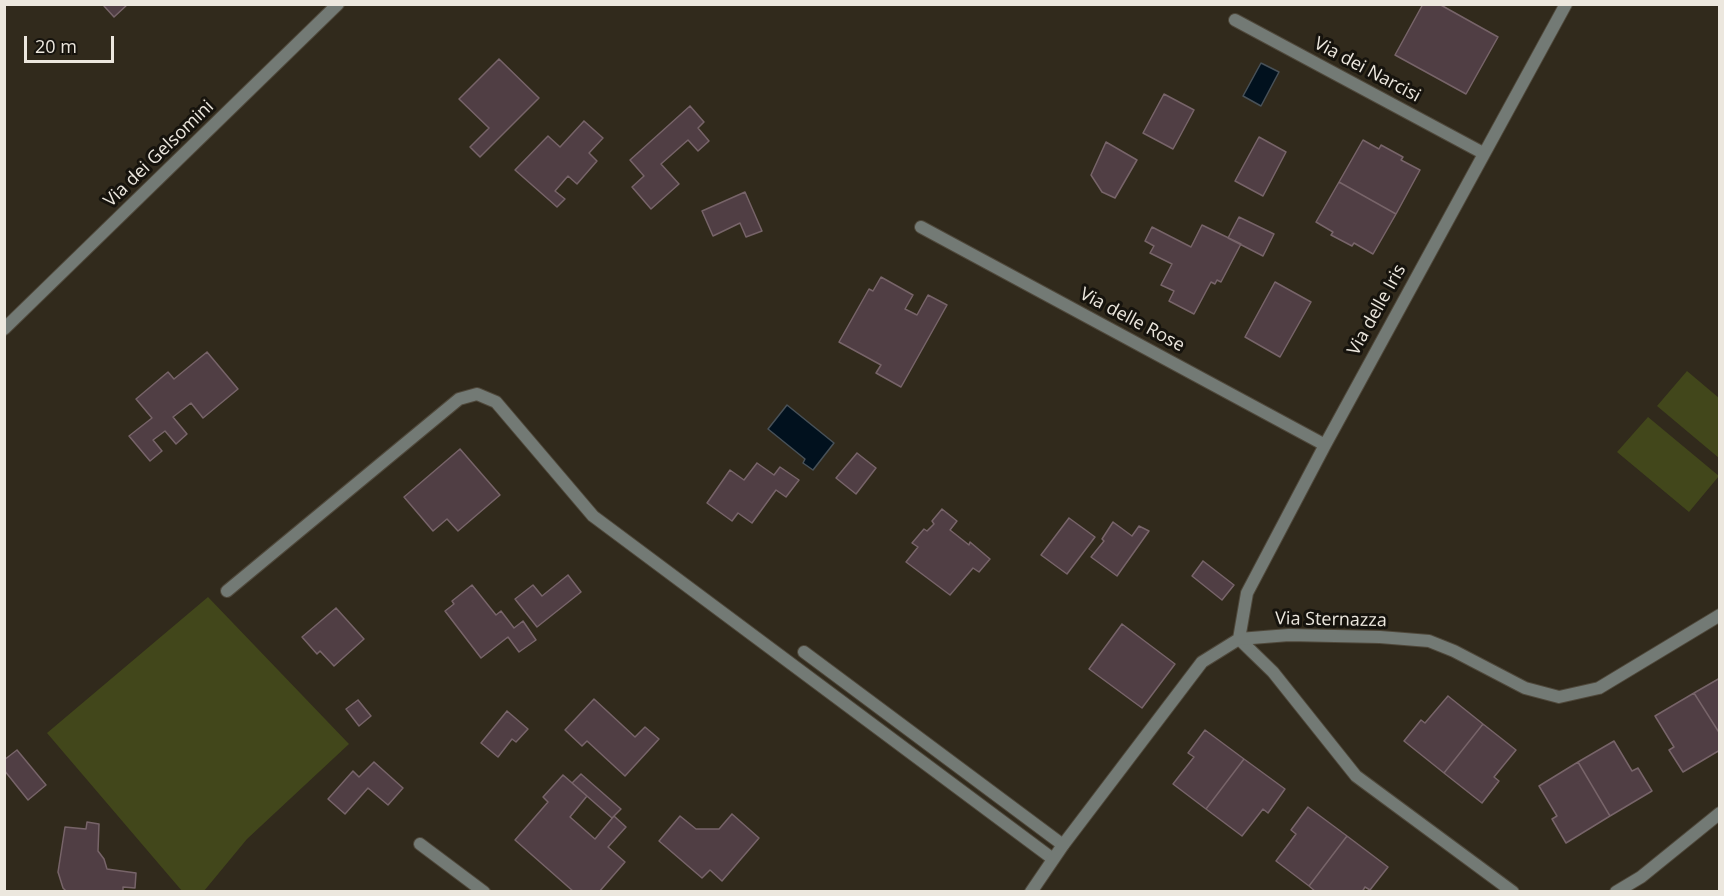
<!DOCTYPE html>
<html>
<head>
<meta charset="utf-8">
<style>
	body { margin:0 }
	#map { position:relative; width:1724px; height:896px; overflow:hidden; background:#312a1c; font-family:"Open Sans",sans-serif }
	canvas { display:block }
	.frame { position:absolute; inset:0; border:6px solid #ece7de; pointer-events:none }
	.scale { position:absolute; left:24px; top:36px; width:90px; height:27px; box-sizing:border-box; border:3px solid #ece7de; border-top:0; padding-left:8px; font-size:18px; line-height:21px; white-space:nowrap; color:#ece7de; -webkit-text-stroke:4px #16130d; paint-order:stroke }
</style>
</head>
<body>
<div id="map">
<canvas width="1724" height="896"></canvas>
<div class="frame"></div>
<div class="scale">20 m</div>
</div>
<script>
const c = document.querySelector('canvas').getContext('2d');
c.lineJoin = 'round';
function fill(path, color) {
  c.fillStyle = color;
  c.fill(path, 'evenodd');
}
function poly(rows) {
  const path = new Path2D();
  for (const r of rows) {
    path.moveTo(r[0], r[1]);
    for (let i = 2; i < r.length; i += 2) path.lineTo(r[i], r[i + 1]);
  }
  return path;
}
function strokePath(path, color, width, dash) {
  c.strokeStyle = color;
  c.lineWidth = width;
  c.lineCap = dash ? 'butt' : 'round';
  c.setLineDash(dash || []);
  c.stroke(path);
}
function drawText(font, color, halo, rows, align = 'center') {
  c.font = font + ' "Open Sans",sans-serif';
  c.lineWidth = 6;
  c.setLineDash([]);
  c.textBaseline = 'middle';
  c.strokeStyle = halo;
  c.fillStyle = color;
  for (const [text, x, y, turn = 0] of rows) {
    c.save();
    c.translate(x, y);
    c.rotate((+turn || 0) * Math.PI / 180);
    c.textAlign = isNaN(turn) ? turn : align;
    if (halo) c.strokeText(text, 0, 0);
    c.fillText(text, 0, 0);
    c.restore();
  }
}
fill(poly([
	[1687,371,1719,398,1719,458,1657,406],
	[1648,417,1719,476,1689,512,1617,452],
	[208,597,349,744,247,839,204,891,182,891,47,733]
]), '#42471b');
const water = poly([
	[1261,63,1279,72,1261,106,1243,96,1261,63],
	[787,405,834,443,813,470,803,463,805,459,768,429,787,405]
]);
fill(water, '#01111e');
strokePath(water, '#485158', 1.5);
const building = poly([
	[106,4,128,4,114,17,104,6,106,4],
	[1423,4,1439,4,1498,37,1466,94,1395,55,1423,4],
	[499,59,539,98,480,157,470,147,489,128,459,99,499,59],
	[1164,94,1194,110,1173,149,1143,133,1164,94],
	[690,106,704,122,698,128,709,141,698,151,688,140,661,164,679,184,651,209,632,187,644,176,630,160,690,106],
	[584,121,603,138,589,153,597,161,577,184,568,176,555,191,565,199,557,207,515,170,548,136,560,147,584,121],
	[1259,137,1286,152,1263,196,1235,181,1259,137],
	[1363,140,1379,149,1381,145,1403,157,1401,160,1420,170,1396,214,1339,182,1363,140],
	[1106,142,1137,160,1115,198,1102,192,1091,175,1106,142],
	[1339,182,1396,214,1373,254,1354,243,1352,246,1331,235,1333,232,1316,222,1339,182],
	[745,192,762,231,746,237,740,223,713,236,702,211,745,192],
	[1239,217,1274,234,1263,256,1228,238,1239,217],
	[1202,225,1241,244,1221,282,1217,280,1215,284,1211,282,1194,314,1169,301,1174,291,1161,285,1172,264,1150,253,1154,246,1145,241,1152,227,1191,247,1202,225],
	[881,277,913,295,905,309,917,315,928,295,947,305,901,387,876,373,881,365,839,342,869,289,873,291,881,277],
	[1275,282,1311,302,1280,357,1245,337,1275,282],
	[207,352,238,389,203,418,191,403,173,417,187,434,176,444,165,431,153,440,162,451,150,461,129,436,152,418,136,399,168,372,174,379,207,352],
	[460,449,500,495,458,531,447,519,433,531,404,497,460,449],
	[857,453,876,468,856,494,836,478,857,453],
	[757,463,774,475,780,467,799,480,786,497,776,490,752,523,738,513,732,521,707,503,730,470,744,480,757,463],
	[942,509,957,521,950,530,969,545,970,542,990,559,979,572,973,568,950,595,906,562,918,547,912,543,924,529,927,531,934,524,932,521,942,509],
	[1069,518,1095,537,1067,574,1041,555,1069,518],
	[1113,522,1132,536,1139,526,1149,531,1117,576,1091,557,1104,541,1102,539,1113,522],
	[1203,561,1234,585,1222,600,1192,576,1203,561],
	[568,575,581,592,537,627,515,599,533,585,542,596,568,575],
	[472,585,496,615,501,611,514,628,523,621,536,640,519,652,508,637,481,658,445,611,454,604,452,601,472,585],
	[336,608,364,639,334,666,320,651,317,654,302,637,336,608],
	[1122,624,1175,664,1142,708,1089,669,1122,624],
	[1720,678,1720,734,1694,693,1720,678],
	[1694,693,1720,734,1720,750,1683,772,1669,750,1674,747,1655,716,1694,693],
	[1448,696,1483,724,1444,773,1404,741,1421,720,1425,723,1448,696],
	[594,699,635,737,645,727,659,739,625,776,587,741,582,746,565,730,594,699],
	[358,700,371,716,359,726,346,709,358,700],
	[507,711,528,729,516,742,512,739,498,757,481,743,507,711],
	[1483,724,1516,750,1494,777,1499,781,1482,803,1444,773,1483,724],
	[1205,730,1244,759,1206,809,1173,784,1194,757,1188,753,1205,730],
	[1614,741,1632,771,1638,768,1652,791,1610,816,1578,762,1614,741],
	[17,750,46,785,28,800,4,770,4,760,17,750],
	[1244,759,1285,789,1268,813,1263,809,1242,836,1206,809,1244,759],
	[374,762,403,788,388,805,368,788,345,814,328,799,353,771,359,777,374,762],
	[1578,762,1610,816,1566,843,1552,819,1557,816,1539,786,1578,762],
	[581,774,621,809,612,818,572,783,581,774],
	[563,775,587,796,570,817,595,839,614,816,626,827,608,847,625,862,599,892,574,892,515,840,548,802,543,797,563,775],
	[1308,807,1347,836,1309,886,1276,861,1296,834,1291,830,1308,807],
	[732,814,759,838,722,881,710,870,702,878,659,841,680,816,696,829,719,829,732,814],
	[87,822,99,824,98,851,104,859,107,869,136,873,135,888,123,887,123,892,67,892,63,888,58,872,65,827,86,829,87,822],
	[1347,836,1388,867,1370,890,1365,887,1362,892,1316,892,1309,886,1347,836]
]);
fill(building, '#503e44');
strokePath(building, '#776469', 1.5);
const service = poly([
	[227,591,459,399,477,394,496,402,593,516,1053,859],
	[1239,639,1273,672,1356,776,1513,892],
	[804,652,1063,845],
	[420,844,484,892],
	[1616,892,1641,877,1720,813]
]);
const minor = poly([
	[1235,20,1483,153],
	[921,227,1325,445],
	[4,329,338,4],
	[1239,639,1247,593,1325,445,1566,4],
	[1031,892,1063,845,1202,662,1239,639,1289,635,1380,637,1429,641,1454,651,1525,688,1559,697,1599,688,1720,615]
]);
strokePath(service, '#4f483b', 14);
strokePath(minor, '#4f483b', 14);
strokePath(service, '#737a75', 12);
strokePath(minor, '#737a75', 12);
drawText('18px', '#ece7de', '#16130d', [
	["Via dei Narcisi",1367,70,28],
	["Via dei Gelsomini",159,154,-44],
	["Via delle Iris",1377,310,-61],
	["Via delle Rose",1132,320,28],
	["Via Sternazza",1331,620,1]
]);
</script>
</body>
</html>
